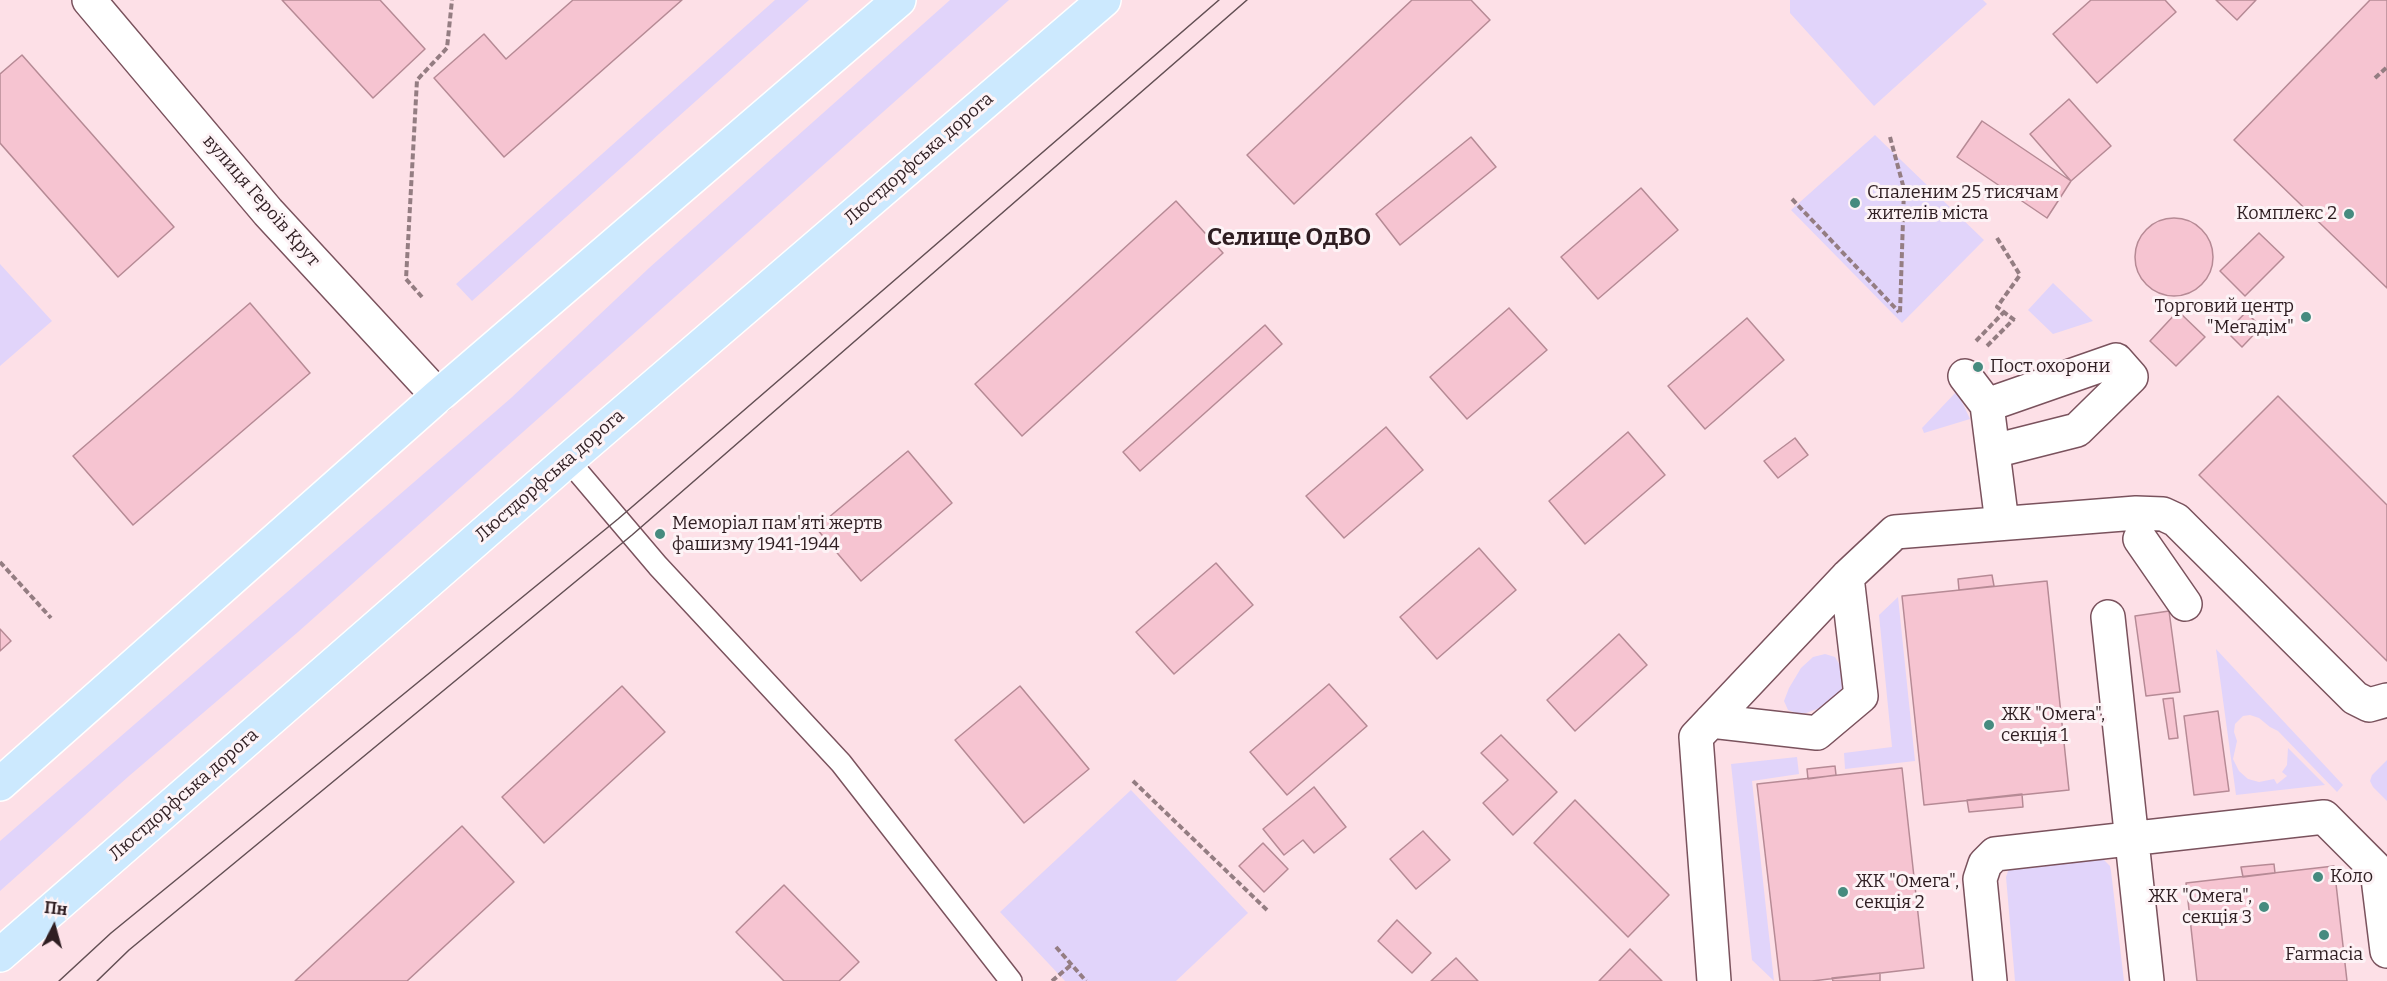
<!DOCTYPE html>
<html>
<head>
<meta charset="utf-8">
<style>
	body { margin:0 }
	#map { position:relative; width:2387px; height:981px; overflow:hidden; background:#fde0e7; font-family:Bitter,serif }
	canvas { display:block }
	.north { position:absolute; left:24px; top:897px; width:60px; height:60px; -webkit-text-stroke:4px #fdf3f6; paint-order:stroke; rotate:6deg; font-size:16px; font-weight:700; line-height:24px; text-align:center; color:#2f1e22 }
	.north::after { content:''; display:block; margin:auto; width:21px; height:27px; background:#2f1e22; clip-path:polygon(50% 0,100% 100%,50% 72%,0 100%) }
</style>
</head>
<body>
<div id="map">
<canvas width="2387" height="981"></canvas>
<div class="north">Пн</div>
</div>
<script>
const c = document.querySelector('canvas').getContext('2d');
c.lineJoin = 'round';
function fill(path, color) {
  c.fillStyle = color;
  c.fill(path, 'evenodd');
}
function poly(rows) {
  const path = new Path2D();
  for (const r of rows) {
    if (r.length === 3) {
      path.moveTo(r[0] + r[2], r[1]);
      path.arc(r[0], r[1], r[2], 0, 2 * Math.PI);
      continue;
    }
    path.moveTo(r[0], r[1]);
    for (let i = 2; i < r.length; i += 2) path.lineTo(r[i], r[i + 1]);
  }
  return path;
}
function strokePath(path, color, width, dash) {
  c.strokeStyle = color;
  c.lineWidth = width;
  c.lineCap = dash ? 'butt' : 'round';
  c.setLineDash(dash || []);
  c.stroke(path);
}
function drawText(font, color, halo, rows, align = 'center') {
  c.font = font + ' Bitter,serif';
  c.lineWidth = 6;
  c.setLineDash([]);
  c.textBaseline = 'middle';
  c.strokeStyle = halo;
  c.fillStyle = color;
  for (const [text, x, y, turn = 0] of rows) {
    c.save();
    c.translate(x, y);
    c.rotate((+turn || 0) * Math.PI / 180);
    c.textAlign = isNaN(turn) ? turn : align;
    if (halo) c.strokeText(text, 0, 0);
    c.fillText(text, 0, 0);
    c.restore();
  }
}
fill(poly([
	[775,0,809,0,472,301,456,284],
	[950,0,1009,0,298,632,129,776,0,891,0,841,511,398,649,268],
	[1790,0,1983,0,1987,4,1874,106,1790,13],
	[1875,135,1984,240,1902,323,1791,210],
	[0,264,52,321,0,366],
	[2053,283,2093,321,2053,334,2028,310],
	[1957,391,1970,419,1924,433,1922,428],
	[1898,597,1915,761,1845,769,1844,753,1892,747,1879,615],
	[2216,649,2343,785,2337,792,2278,731,2270,727,2259,718,2250,715,2243,716,2235,724,2234,732,2237,741,2233,759,2239,771,2248,779,2259,782,2274,779,2277,784,2287,776,2282,772,2287,765,2288,748,2325,785,2236,795],
	[1825,654,1835,657,1841,667,1842,691,1828,705,1806,713,1796,713,1788,710,1784,701,1789,688,1801,668,1813,657],
	[1797,757,1799,774,1752,781,1774,981,1752,960,1731,764],
	[2387,760,2387,801,2373,787,2370,781,2372,775],
	[1131,790,1248,913,1176,981,1065,981,1000,912],
	[2102,858,2110,866,2111,871,2124,981,2015,981,2006,877,2009,868]
]), '#e1d4fa');
const building = poly([
	[282,0,380,0,425,49,373,98,282,0],
	[573,0,682,0,504,157,434,78,484,34,506,59,573,0],
	[1412,0,1471,0,1490,20,1294,204,1247,155,1412,0],
	[2091,0,2165,0,2176,12,2097,83,2053,34,2091,0],
	[2216,0,2256,0,2237,20,2216,0],
	[2370,0,2387,0,2387,288,2234,140,2370,0],
	[22,55,174,227,118,277,0,143,0,74,22,55],
	[2069,99,2111,146,2071,181,2030,134,2069,99],
	[1982,121,2071,181,2047,218,1957,157,1982,121],
	[1471,137,1496,167,1400,245,1376,214,1471,137],
	[1641,188,1678,230,1598,299,1561,257,1641,188],
	[1176,201,1223,253,1022,436,975,384,1176,201],
	[2174,257,39],
	[2259,233,2284,257,2245,296,2220,271,2259,233],
	[250,303,310,373,133,525,73,456,250,303],
	[1509,308,1547,350,1467,419,1430,377,1509,308],
	[2178,311,2205,337,2176,366,2150,341,2178,311],
	[2246,312,2261,327,2242,347,2227,332,2246,312],
	[1747,318,1784,360,1705,429,1668,386,1747,318],
	[1265,325,1282,344,1140,471,1123,452,1265,325],
	[2278,396,2387,505,2387,661,2199,475,2278,396],
	[1386,427,1423,470,1344,538,1306,496,1386,427],
	[1628,432,1665,475,1585,544,1549,501,1628,432],
	[1795,438,1808,455,1778,478,1764,461,1795,438],
	[908,451,952,503,861,581,816,528,908,451],
	[1479,548,1516,590,1437,659,1400,617,1479,548],
	[1216,563,1253,605,1174,674,1136,632,1216,563],
	[1992,575,1994,586,1959,590,1958,579,1992,575],
	[2047,581,2069,790,1924,805,1902,596,2047,581],
	[2169,611,2180,692,2146,696,2135,616,2169,611],
	[0,629,11,641,0,651,0,629],
	[1619,634,1647,665,1575,731,1547,700,1619,634],
	[1329,684,1367,726,1287,795,1250,752,1329,684],
	[622,686,665,732,544,843,502,797,622,686],
	[1020,686,1089,769,1024,823,955,740,1020,686],
	[2173,698,2178,738,2169,739,2163,699,2173,698],
	[2218,711,2229,791,2194,795,2184,716,2218,711],
	[1501,735,1557,792,1513,835,1483,803,1508,780,1481,753,1501,735],
	[1835,766,1836,775,1808,779,1807,769,1835,766],
	[1902,768,1924,968,1812,981,1780,981,1757,784,1902,768],
	[1314,787,1346,827,1314,853,1303,840,1284,855,1263,829,1314,787],
	[2022,794,2023,807,1969,812,1967,800,2022,794],
	[1575,800,1669,895,1628,937,1534,843,1575,800],
	[462,826,514,882,407,981,295,981,462,826],
	[1423,831,1450,860,1416,889,1390,859,1423,831],
	[1263,843,1288,869,1264,892,1239,866,1263,843],
	[2274,864,2275,873,2243,877,2241,867,2274,864],
	[2334,866,2347,981,2197,981,2186,883,2334,866],
	[784,885,859,962,839,981,784,981,736,932,784,885],
	[1397,920,1431,953,1412,973,1378,941,1397,920],
	[1630,949,1662,981,1599,981,1630,949],
	[1456,958,1478,981,1431,981,1456,958],
	[1880,973,1880,981,1833,981,1832,978,1880,973]
]);
fill(building, '#f6c4d1');
strokePath(building, '#b68a95', 1.5);
const lane = poly([
	[568,460,658,566,841,763,1011,981]
]);
const street = poly([
	[89,0,268,212,438,396],
	[1965,376,1987,405,2002,523],
	[1987,405,2116,360,2131,377,2077,430,1994,451],
	[2140,539,2185,604],
	[2108,617,2147,981],
	[1711,721,1817,733,1861,696,1847,577],
	[1714,981,1696,737,1847,577,1895,532,2136,513,2163,514,2176,520,2355,698,2369,705,2387,700],
	[1990,981,1980,879,1985,864,1995,854,2324,817,2377,870,2387,951]
]);
const primary = poly([
	[0,784,438,396,899,0],
	[0,955,568,460,1104,0]
]);
strokePath(lane, '#7a525d', 24);
strokePath(street, '#7a525d', 36);
strokePath(primary, '#fff', 36);
strokePath(poly([
	[2375,78,2387,67],
	[1890,137,1904,189,1900,313],
	[1792,199,1899,312],
	[1997,238,2020,275,1997,307,2017,322],
	[422,297,406,279,417,80,447,48,452,0],
	[1976,341,2004,312],
	[1987,346,2014,319],
	[0,562,51,618],
	[1133,781,1269,912],
	[1056,947,1086,981],
	[1052,981,1071,965]
]), '#947d82', 4, [6, 3]);
strokePath(lane, '#fff', 21);
strokePath(street, '#fff', 33);
strokePath(primary, '#cce9fe', 33);
strokePath(poly([
	[59,981,111,933,618,519,1219,0],
	[97,981,129,950,632,535,1247,0]
]), '#634f54', 1.5);
for (const [x, y, r, color] of [
	[1855,203,6,"#468b7f"],
	[2349,214,6,"#468b7f"],
	[2306,317,6,"#468b7f"],
	[1978,367,6,"#468b7f"],
	[660,534,6,"#468b7f"],
	[1989,725,6,"#468b7f"],
	[2318,877,6,"#468b7f"],
	[1843,892,6,"#468b7f"],
	[2264,907,6,"#468b7f"],
	[2324,935,6,"#468b7f"]
]) {
  const dot = new Path2D();
  dot.arc(x, y, r, 0, 2 * Math.PI);
  c.fillStyle = color;
  c.fill(dot);
  strokePath(dot, '#fdf3f6', 2);
}
drawText('18px', '#2f1e22', '#fdf3f6', [
	["Люстдорфська дорога",919,159,-41],
	["вулиця Героїв Крут",261,201,49],
	["Люстдорфська дорога",550,476,-41],
	["Люстдорфська дорога",184,795,-41]
]);
drawText('18px', '#2f1e22', '#fdf3f6', [
	["Спаленим 25 тисячам",1867,193],
	["жителів міста",1867,214],
	["Комплекс 2",2337,214,"right"],
	["Торговий центр",2294,307,"right"],
	["\"Мегадім\"",2294,328,"right"],
	["Пост охорони",1990,367],
	["Меморіал пам'яті жертв",672,524],
	["фашизму 1941-1944",672,545],
	["ЖК \"Омега\",",2001,715],
	["секція 1",2001,736],
	["Коло",2330,877],
	["ЖК \"Омега\",",1855,882],
	["секція 2",1855,903],
	["ЖК \"Омега\",",2252,897,"right"],
	["секція 3",2252,918,"right"],
	["Farmacia",2324,955,"center"]
], 'left');
drawText('bold 24px', '#2f1e22', '#fdf3f6', [
	["Селище ОдВО",1289,238]
]);
</script>
</body>
</html>
